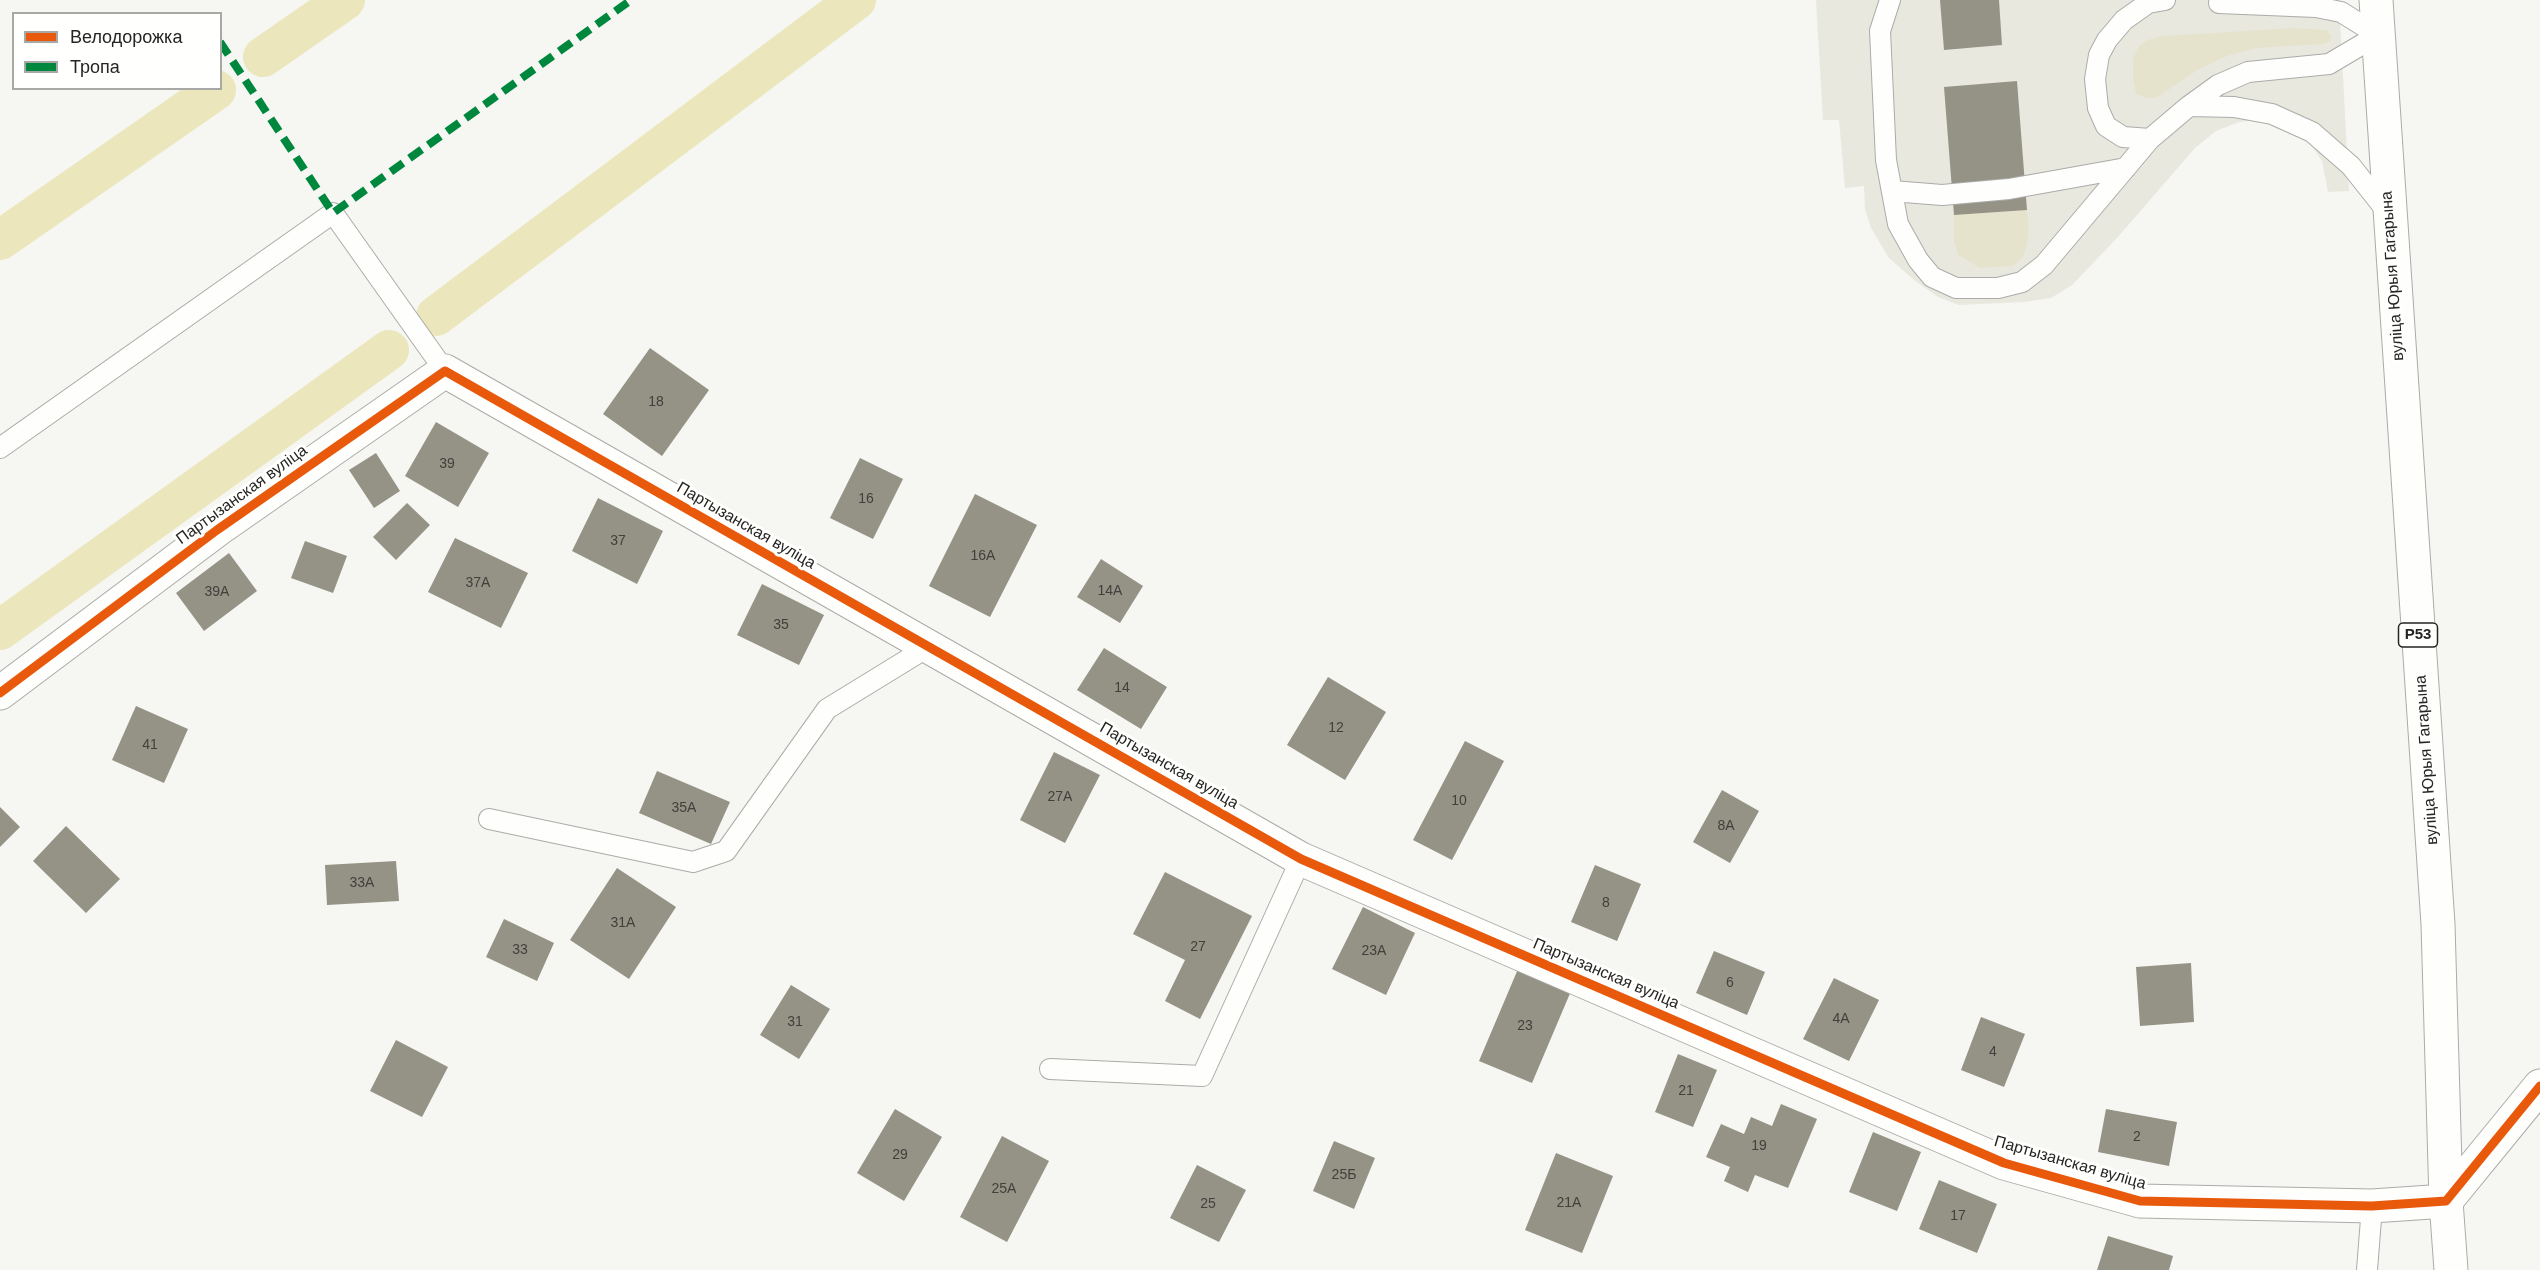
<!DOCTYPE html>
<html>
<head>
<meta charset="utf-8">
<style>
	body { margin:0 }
	#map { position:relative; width:2540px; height:1270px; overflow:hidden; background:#f6f6f2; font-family:Arial,sans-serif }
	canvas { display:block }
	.legend { position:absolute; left:12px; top:12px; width:210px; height:78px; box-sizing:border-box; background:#fffffe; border:2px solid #a8a8a6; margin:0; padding:8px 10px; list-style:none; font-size:18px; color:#262523 }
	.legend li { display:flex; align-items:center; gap:12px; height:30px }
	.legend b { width:30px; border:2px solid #a8a8a6 }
</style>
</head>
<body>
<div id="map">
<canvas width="2540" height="1270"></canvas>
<ul class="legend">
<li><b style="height:8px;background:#e8590c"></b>Велодорожка</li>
<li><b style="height:8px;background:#00873e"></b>Тропа</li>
</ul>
</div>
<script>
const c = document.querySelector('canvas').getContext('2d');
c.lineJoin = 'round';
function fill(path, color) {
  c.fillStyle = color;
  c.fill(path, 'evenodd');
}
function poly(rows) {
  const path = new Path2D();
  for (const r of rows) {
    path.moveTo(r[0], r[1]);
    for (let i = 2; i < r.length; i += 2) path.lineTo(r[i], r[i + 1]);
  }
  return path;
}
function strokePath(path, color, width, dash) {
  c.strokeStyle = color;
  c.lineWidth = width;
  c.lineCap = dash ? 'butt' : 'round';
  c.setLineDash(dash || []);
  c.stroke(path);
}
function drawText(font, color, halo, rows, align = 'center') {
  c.font = font + ' Arial,sans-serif';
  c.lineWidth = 6;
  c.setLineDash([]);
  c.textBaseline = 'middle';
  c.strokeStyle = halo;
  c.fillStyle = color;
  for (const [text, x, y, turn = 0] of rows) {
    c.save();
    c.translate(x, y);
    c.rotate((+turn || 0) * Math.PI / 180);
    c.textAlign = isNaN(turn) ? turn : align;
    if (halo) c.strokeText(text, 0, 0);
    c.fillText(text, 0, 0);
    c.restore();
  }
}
fill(poly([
	[1816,0,2339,0,2349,191,2328,192,2322,161,2310,143,2297,134,2276,123,2258,120,2239,122,2216,131,2195,148,2117,238,2072,285,2051,298,2024,302,1959,305,1938,297,1914,280,1889,258,1871,228,1865,209,1864,186,1845,188,1839,120,1823,120]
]), '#e9e8df');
fill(poly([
	[2293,28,2327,30,2331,36,2330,41,2324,44,2257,48,2227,56,2199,69,2156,98,2146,98,2136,94,2133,79,2133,59,2139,46,2148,40,2161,36],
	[2027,210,2029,227,2027,244,2023,257,2013,266,1980,268,1958,255,1954,241,1954,215]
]), '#e6e3cd');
strokePath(poly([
	[263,57,345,0],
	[0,240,216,90],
	[436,316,856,0],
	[0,630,389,350]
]), '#ebe6bb', 40);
fill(poly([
	[1940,0,1999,0,2002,45,1944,50],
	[2017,81,2027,210,1954,215,1944,87],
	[650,348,709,390,662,456,603,414],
	[436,422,489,453,458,507,405,476],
	[376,453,400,491,374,508,349,470],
	[860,458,903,479,873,539,830,518],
	[975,494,1037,525,990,617,929,586],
	[598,498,663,531,637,584,572,551],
	[407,503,430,525,396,560,373,537],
	[455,538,528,573,501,628,428,592],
	[305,541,347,556,333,593,291,578],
	[229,553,257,591,204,631,176,593],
	[1101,559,1143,586,1120,623,1077,597],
	[762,584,824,615,799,665,737,635],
	[1104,648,1167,687,1141,729,1077,690],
	[1328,677,1386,712,1345,780,1287,745],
	[136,706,188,729,164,783,112,760],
	[1465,741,1504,761,1452,860,1413,840],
	[1054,752,1100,775,1065,843,1020,820],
	[657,771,730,802,711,844,639,813],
	[1722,790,1759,811,1730,863,1693,842],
	[0,807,20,827,0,847],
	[66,826,120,879,86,913,33,861],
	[396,861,399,901,327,905,325,865],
	[1595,865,1641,884,1617,941,1571,922],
	[617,868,676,907,629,979,570,940],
	[1165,872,1252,916,1200,1019,1165,1001,1185,960,1133,934],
	[1363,907,1415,933,1386,995,1332,969],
	[504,919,554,943,537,981,486,957],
	[1714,951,1765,972,1747,1015,1696,993],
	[2191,963,2194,1022,2140,1026,2136,967],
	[1518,969,1571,991,1532,1083,1479,1061],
	[1834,978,1879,1000,1849,1061,1803,1039],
	[791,985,830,1009,799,1059,760,1035],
	[1981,1017,2025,1034,2004,1087,1961,1070],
	[396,1040,448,1067,422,1117,370,1091],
	[1678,1054,1717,1070,1693,1127,1655,1112],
	[1781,1104,1817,1119,1788,1188,1755,1175,1748,1192,1724,1181,1730,1167,1706,1157,1721,1124,1744,1134,1751,1117,1772,1126],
	[895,1109,942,1137,904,1201,857,1173],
	[2106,1109,2177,1122,2169,1166,2098,1152],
	[1873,1132,1921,1152,1897,1211,1849,1192],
	[1002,1136,1049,1161,1007,1242,960,1217],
	[1334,1141,1375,1158,1354,1209,1313,1191],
	[1556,1153,1613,1176,1582,1253,1525,1230],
	[1197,1165,1246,1190,1219,1242,1170,1218],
	[1939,1180,1997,1204,1977,1253,1919,1229],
	[2108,1236,2173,1256,2169,1270,2097,1270]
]), '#949386');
const lane = poly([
	[1890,0,1880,31,1886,160,1898,224,1918,260,1932,277,1956,288,1998,288,2022,282,2044,265,2150,139,2189,106,2234,107,2272,114,2312,132,2351,166,2389,214],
	[2189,106,2218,85,2248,72,2329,64,2378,35,2341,12,2316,7,2219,3],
	[2150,139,2123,137,2106,126,2098,108,2095,79,2099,55,2107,40,2124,20,2148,3,2165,0],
	[1892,191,1942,195,2009,189,2126,168],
	[0,448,333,213,445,371],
	[489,819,693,862,726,851,827,709,928,647],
	[1050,1069,1202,1076,1301,859],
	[2367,1270,2372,1206]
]);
const street = poly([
	[0,693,217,530,445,371,1301,859,2004,1163,2140,1201,2372,1206,2446,1201]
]);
const secondary = poly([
	[2446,1201,2540,1086]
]);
const primary = poly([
	[2376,0,2438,924,2446,1201,2451,1270]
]);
strokePath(lane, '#ababa9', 22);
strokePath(street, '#ababa9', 35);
strokePath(secondary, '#ababa9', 35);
strokePath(primary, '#ababa9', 35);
strokePath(lane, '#fefefd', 20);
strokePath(street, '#fefefd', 33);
strokePath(secondary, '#fefefd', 33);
strokePath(primary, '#fefefd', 33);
strokePath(poly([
	[220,42,333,213,631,0]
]), '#00873e', 8, [15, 8]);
strokePath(poly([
	[0,693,217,530,445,371,1301,859,2004,1163,2140,1201,2372,1206,2446,1201,2540,1086]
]), '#e8590c', 9);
drawText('14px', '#42403c', null, [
	["18",656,402],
	["39",447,464],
	["16",866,499],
	["37",618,541],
	["16А",983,556],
	["37А",478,583],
	["14А",1110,591],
	["39А",217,592],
	["35",781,625],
	["14",1122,688],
	["12",1336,728],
	["41",150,745],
	["27А",1060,797],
	["10",1459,801],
	["35А",684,808],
	["8А",1726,826],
	["33А",362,883],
	["8",1606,903],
	["31А",623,923],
	["27",1198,947],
	["33",520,950],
	["23А",1374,951],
	["6",1730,983],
	["4А",1841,1019],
	["31",795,1022],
	["23",1525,1026],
	["4",1993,1052],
	["21",1686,1091],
	["2",2137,1137],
	["19",1759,1146],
	["29",900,1155],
	["25Б",1344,1175],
	["25А",1004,1189],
	["21А",1569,1203],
	["25",1208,1204],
	["17",1958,1216]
]);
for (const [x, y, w] of [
	[2418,635,39]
]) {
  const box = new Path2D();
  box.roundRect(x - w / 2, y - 12, w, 24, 4.5);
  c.fillStyle = '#fffffe';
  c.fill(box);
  strokePath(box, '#262523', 1.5);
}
drawText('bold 15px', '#262523', null, [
	["Р53",2418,635]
]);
drawText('16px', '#262523', '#fffffe', [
	["вуліца Юрыя Гагарына",2393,276,-94],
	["Партызанская вуліца",242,495,-36],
	["Партызанская вуліца",746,526,30],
	["вуліца Юрыя Гагарына",2427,760,-94],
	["Партызанская вуліца",1169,766,30],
	["Партызанская вуліца",1606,974,23],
	["Партызанская вуліца",2070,1163,16]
]);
</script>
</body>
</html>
